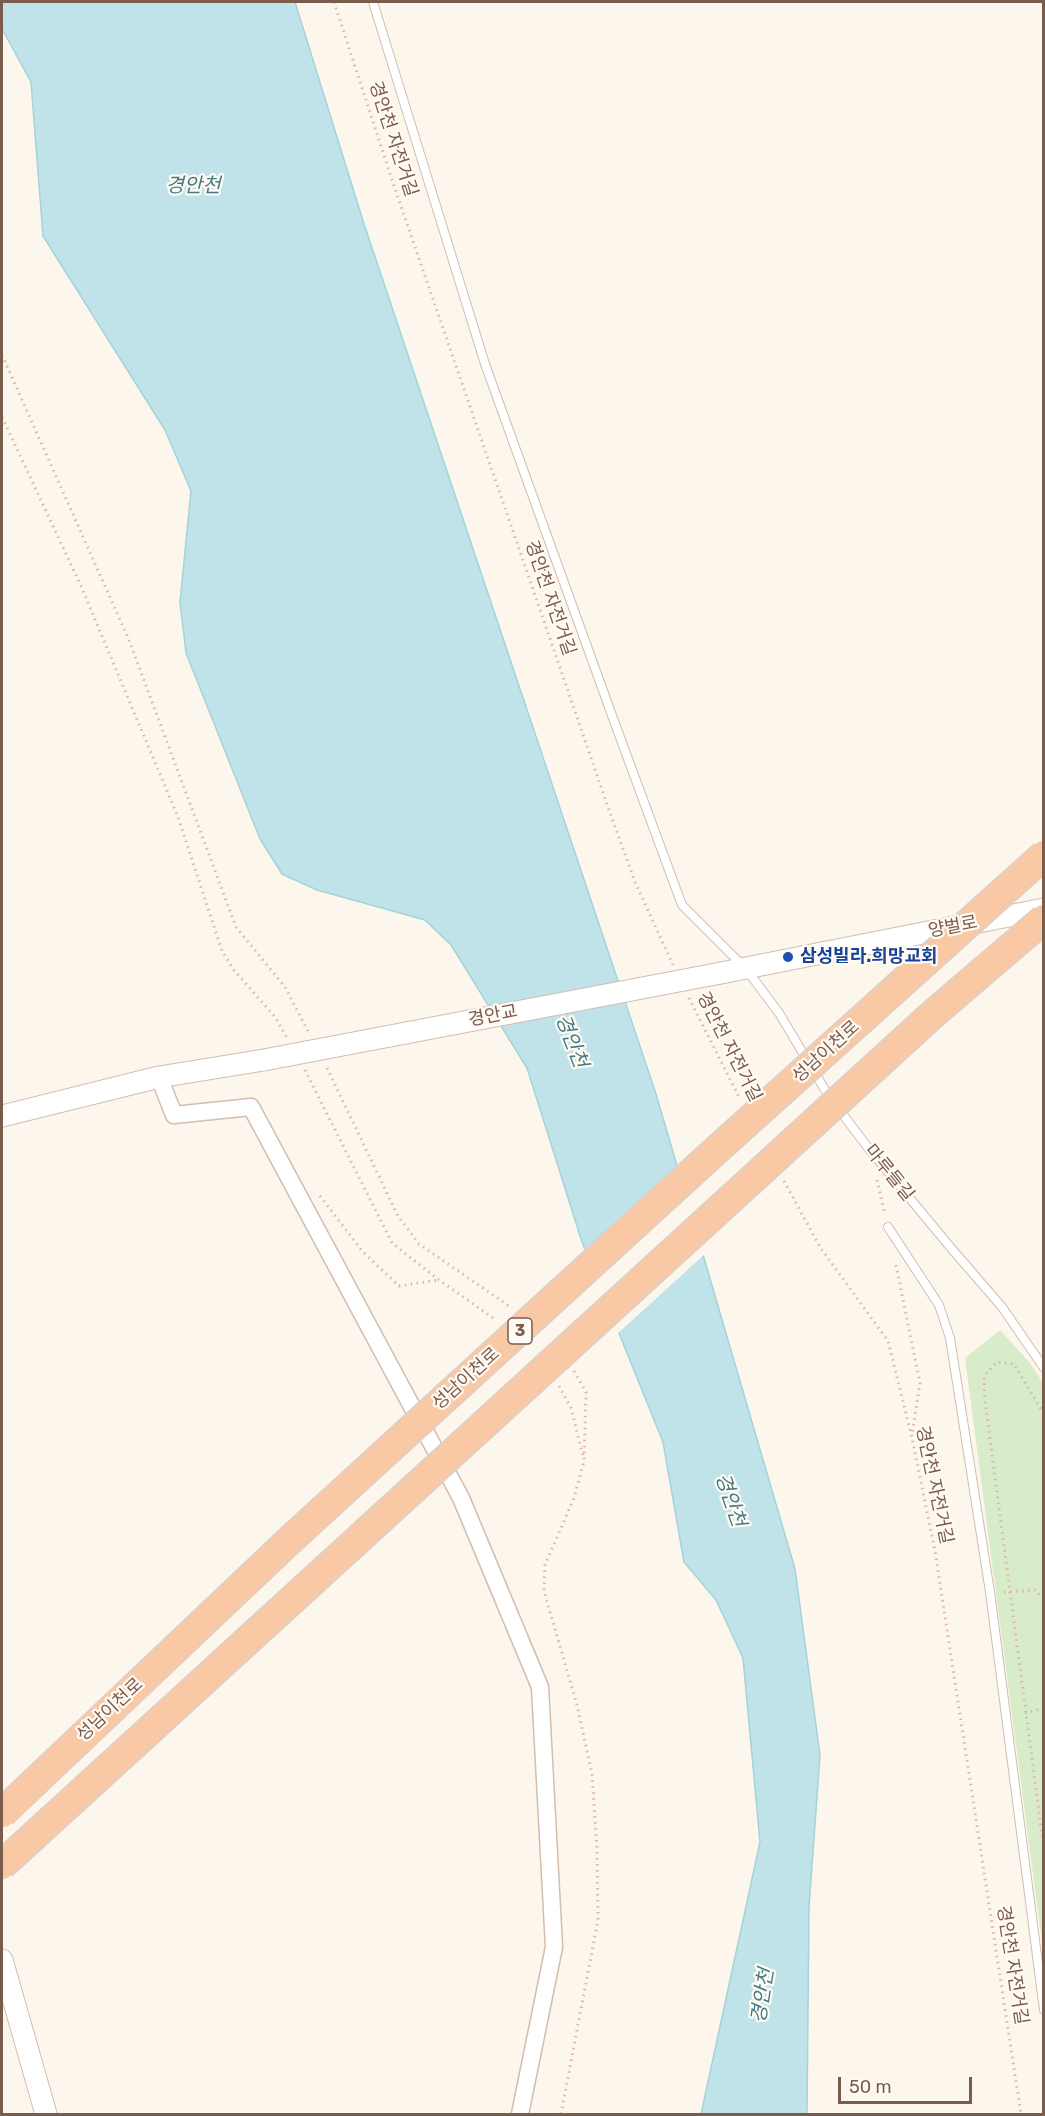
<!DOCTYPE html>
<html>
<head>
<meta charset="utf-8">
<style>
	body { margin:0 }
	#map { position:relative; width:1045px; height:2116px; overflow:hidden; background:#fdf6ec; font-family:Rubik,sans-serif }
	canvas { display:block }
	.frame { position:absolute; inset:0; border:3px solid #7a5c4d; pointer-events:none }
	.scale { position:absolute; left:838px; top:2077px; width:134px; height:27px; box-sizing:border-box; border:3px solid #7a5c4d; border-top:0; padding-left:8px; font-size:18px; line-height:21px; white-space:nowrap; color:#7a5c4d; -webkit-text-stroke:4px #fffaf3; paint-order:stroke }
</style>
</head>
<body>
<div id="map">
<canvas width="1045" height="2116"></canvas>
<div class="frame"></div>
<div class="scale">50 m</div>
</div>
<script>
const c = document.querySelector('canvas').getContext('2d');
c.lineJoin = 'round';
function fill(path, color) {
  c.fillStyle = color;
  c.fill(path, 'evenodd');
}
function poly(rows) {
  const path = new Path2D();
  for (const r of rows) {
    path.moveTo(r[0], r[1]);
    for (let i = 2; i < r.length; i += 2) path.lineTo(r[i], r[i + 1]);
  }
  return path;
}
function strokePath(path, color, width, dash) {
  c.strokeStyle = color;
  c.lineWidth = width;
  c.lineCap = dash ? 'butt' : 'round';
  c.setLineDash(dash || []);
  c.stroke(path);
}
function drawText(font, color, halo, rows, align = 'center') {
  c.font = font + ' Rubik,"Noto Sans KR",sans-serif';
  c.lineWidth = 4.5;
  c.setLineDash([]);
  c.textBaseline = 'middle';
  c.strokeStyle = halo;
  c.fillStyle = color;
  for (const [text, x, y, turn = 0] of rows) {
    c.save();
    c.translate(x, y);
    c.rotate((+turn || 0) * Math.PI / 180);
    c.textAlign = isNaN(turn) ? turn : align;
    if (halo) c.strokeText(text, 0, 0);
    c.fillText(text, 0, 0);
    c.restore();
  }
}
fill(poly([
	[1000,1330,1030,1363,1043,1383,1043,1950,965,1358]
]), '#d8ecc9');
const water = poly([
	[2,2,295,2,364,224,656,1094,795,1569,820,1755,809,1907,807,2114,701,2114,760,1842,743,1658,716,1600,684,1562,663,1442,582,1242,527,1068,451,945,425,920,317,890,282,874,260,839,186,653,180,602,191,491,165,430,43,236,31,82,2,29,2,2]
]);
fill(water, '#bfe3e8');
strokePath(water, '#a5d3da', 1.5);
fill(poly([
	[680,1168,705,1254,616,1335,584,1256]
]), '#fdf6ec');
const service = poly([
	[373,2,485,364,614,721,682,905,746,969,779,1013,828,1095,869,1149,951,1248,1002,1307,1044,1368],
	[888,1227,939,1305,950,1338,990,1592,1044,2010]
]);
const minor = poly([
	[159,1077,174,1115,251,1107,461,1498,540,1687,554,1947,520,2114]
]);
const tertiary = poly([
	[721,973,1044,909],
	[2,1116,159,1077,264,1060],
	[2,1960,46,2114]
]);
strokePath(service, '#d1beb0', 10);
strokePath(minor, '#d1beb0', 19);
strokePath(tertiary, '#d1beb0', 23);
strokePath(poly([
	[334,2,393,183,609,810,635,882,673,965],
	[2,355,129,640,236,927,285,987,309,1033],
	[2,417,81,586,178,817,222,951,234,970,276,1018,287,1038],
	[689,998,740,1099],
	[327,1068,398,1216,419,1244,512,1308],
	[305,1070,392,1243,439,1280,496,1320],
	[877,1180,885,1215],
	[784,1181,820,1247,888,1341,912,1438,935,1551,1021,2114],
	[320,1196,363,1252,399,1286,439,1280],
	[896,1265,920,1383,912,1435],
	[559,1386,571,1408,583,1456],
	[1044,1414,1014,1364,997,1362,984,1376,985,1401,1044,1850],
	[1004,1592,1035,1590,1044,1598],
	[1025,1713,1044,1708],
	[561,2114,598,1920,597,1850,592,1774,577,1705,544,1591,545,1565,574,1498,584,1461,586,1392,574,1371]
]), '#d9b8a5', 3, [1.5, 4.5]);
strokePath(service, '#fff', 8);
strokePath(minor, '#fff', 16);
strokePath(tertiary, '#fff', 21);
const tertiaryBridge = poly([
	[264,1060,721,973]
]);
const trunkBridge = poly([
	[2,1813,290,1540,712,1154,1044,855],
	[2,1865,933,1014,1044,919]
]);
strokePath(tertiaryBridge, '#d1beb0', 23, []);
strokePath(trunkBridge, '#dad1cd', 31, []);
strokePath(tertiaryBridge, '#fff', 21);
strokePath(trunkBridge, '#f9c8a4', 28);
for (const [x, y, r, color] of [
	[788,957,6,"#1a4fb4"]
]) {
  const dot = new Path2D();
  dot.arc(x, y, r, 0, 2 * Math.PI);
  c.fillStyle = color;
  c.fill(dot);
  strokePath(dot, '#fffaf3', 2);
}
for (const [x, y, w] of [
	[520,1331,24]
]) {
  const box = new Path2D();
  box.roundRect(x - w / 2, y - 13, w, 26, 4.5);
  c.fillStyle = '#fffaf3';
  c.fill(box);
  strokePath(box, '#7a5c4d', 1.5);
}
drawText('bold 16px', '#7a5c4d', null, [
	["3",520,1331]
]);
drawText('18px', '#7a5c4d', '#fffaf3', [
	["경안천 자전거길",393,139,72],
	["경안천 자전거길",550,598,71],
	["양벌로",953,927,-11],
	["경안교",493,1016,-11],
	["경안천 자전거길",729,1047,63],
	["성남이천로",826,1052,-42],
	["마루들길",889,1173,51],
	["성남이천로",466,1379,-42],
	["경안천 자전거길",934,1485,78],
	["성남이천로",110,1710,-43],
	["경안천 자전거길",1012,1965,81]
]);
drawText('bold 18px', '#164399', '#fffaf3', [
	["삼성빌라.희망교회",800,957]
], 'left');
drawText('italic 20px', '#437c86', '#fffaf3', [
	["경안천",193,186],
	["경안천",571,1041,69],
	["경안천",730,1500,71],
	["경안천",763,1996,-81]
]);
</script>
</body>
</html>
